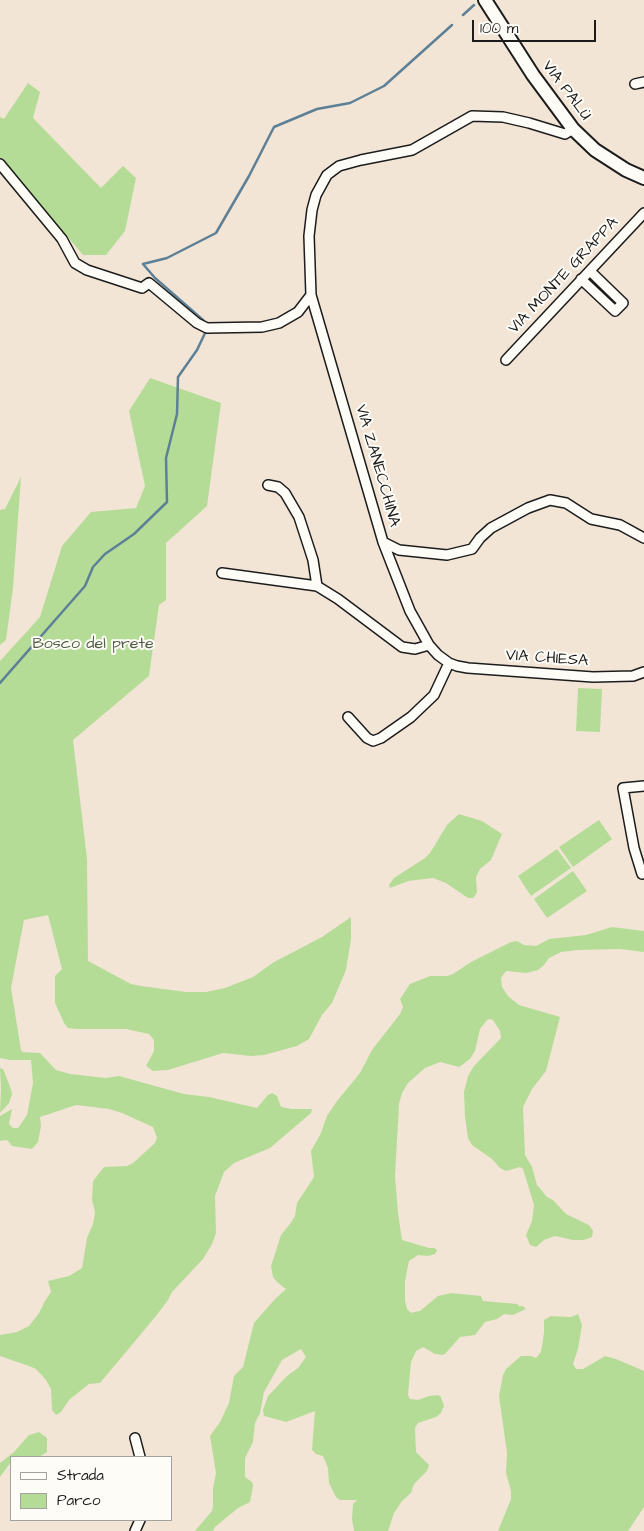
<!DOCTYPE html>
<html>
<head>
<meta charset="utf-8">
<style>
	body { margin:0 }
	#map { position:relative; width:644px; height:1531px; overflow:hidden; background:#f2e5d6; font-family:"Architects Daughter",sans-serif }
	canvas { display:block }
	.legend { position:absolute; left:10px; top:1456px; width:162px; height:65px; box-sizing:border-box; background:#fdfcf7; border:1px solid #a3a29f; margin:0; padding:6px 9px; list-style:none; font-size:15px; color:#1c1c1c }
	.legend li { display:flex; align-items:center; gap:10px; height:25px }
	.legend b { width:25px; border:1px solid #a3a29f }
	.scale { position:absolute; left:472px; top:20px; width:124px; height:22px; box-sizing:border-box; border:2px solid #1c1c1c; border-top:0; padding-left:6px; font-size:15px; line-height:18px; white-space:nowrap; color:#1c1c1c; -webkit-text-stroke:4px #fdfcf7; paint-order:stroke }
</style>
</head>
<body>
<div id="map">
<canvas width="644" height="1531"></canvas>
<ul class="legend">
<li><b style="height:6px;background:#fdfcf7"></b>Strada</li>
<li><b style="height:14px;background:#b5dc97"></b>Parco</li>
</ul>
<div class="scale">100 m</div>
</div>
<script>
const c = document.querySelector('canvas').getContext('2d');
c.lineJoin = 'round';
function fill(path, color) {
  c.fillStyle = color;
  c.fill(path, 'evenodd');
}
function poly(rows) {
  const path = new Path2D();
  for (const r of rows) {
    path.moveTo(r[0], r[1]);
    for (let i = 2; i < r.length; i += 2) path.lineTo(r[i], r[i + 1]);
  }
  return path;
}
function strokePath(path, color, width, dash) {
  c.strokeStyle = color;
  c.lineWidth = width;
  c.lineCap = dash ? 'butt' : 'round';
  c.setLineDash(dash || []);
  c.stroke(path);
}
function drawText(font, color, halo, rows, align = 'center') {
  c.font = font + ' "Architects Daughter",sans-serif';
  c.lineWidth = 4;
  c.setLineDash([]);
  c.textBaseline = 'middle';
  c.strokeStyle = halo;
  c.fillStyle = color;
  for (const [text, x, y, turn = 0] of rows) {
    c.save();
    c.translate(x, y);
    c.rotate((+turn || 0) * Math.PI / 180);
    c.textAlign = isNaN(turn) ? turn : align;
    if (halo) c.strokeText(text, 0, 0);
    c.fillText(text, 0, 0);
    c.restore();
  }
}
fill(poly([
	[28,83,40,92,33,118,101,188,123,166,136,178,125,231,106,255,83,255,0,157,0,117,4,119],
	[150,378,221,403,207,506,166,543,166,600,159,605,149,676,73,740,87,859,88,961,131,984,141,986,186,992,206,992,225,988,253,977,274,962,322,937,351,917,351,939,346,970,332,1003,322,1015,309,1039,297,1046,264,1055,251,1056,223,1053,168,1070,153,1071,146,1066,154,1051,154,1040,149,1034,126,1029,76,1029,68,1028,64,1023,55,1003,55,976,62,969,48,915,24,920,11,988,21,1050,23,1052,40,1053,56,1070,70,1074,106,1078,119,1076,184,1094,209,1097,257,1108,268,1095,272,1093,277,1096,281,1107,292,1109,312,1109,311,1113,270,1148,234,1163,224,1172,215,1196,216,1233,212,1244,203,1259,172,1292,168,1300,156,1316,100,1383,89,1384,69,1400,61,1412,56,1415,52,1410,51,1389,46,1380,36,1369,29,1366,0,1356,0,1335,17,1332,29,1326,39,1313,45,1301,51,1292,48,1281,69,1276,82,1268,87,1238,93,1224,95,1212,92,1200,93,1181,104,1167,127,1166,133,1163,155,1143,157,1138,153,1127,122,1113,109,1109,76,1105,40,1117,41,1126,38,1142,32,1149,12,1146,7,1140,0,1141,0,1116,12,1109,9,1124,13,1128,18,1128,27,1115,33,1083,31,1060,10,1060,0,1058,0,661,40,617,62,546,91,512,136,508,145,486,129,411],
	[21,477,13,588,6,640,0,645,0,510,5,509],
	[578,688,602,689,600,732,576,731],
	[459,814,482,821,502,834,491,860,480,869,476,877,477,892,475,896,473,898,468,898,446,883,433,878,408,881,390,888,389,885,394,878,425,858,430,853,447,825],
	[599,820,612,839,573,867,559,847],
	[557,849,571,868,531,896,518,876],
	[573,871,587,891,547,918,534,899],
	[612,927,644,931,644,952,620,949,578,950,561,952,549,958,544,965,538,970,526,973,506,971,501,978,502,987,508,996,519,1005,560,1017,546,1071,532,1089,523,1107,525,1155,532,1167,537,1185,547,1197,553,1200,566,1214,589,1225,593,1231,592,1237,584,1240,573,1240,555,1236,544,1240,536,1247,530,1245,526,1235,532,1221,534,1205,523,1169,520,1167,506,1171,500,1168,492,1159,472,1145,468,1138,465,1117,464,1092,468,1076,474,1066,501,1038,500,1031,493,1020,490,1019,487,1020,480,1029,475,1051,470,1059,459,1067,440,1062,425,1068,408,1083,402,1093,399,1104,395,1176,398,1213,402,1240,429,1248,435,1248,437,1251,435,1254,428,1256,418,1255,409,1261,405,1281,405,1301,407,1309,411,1313,414,1312,420,1311,438,1296,451,1293,481,1296,483,1301,517,1304,519,1306,523,1306,526,1309,513,1315,504,1314,497,1319,485,1322,475,1335,460,1337,445,1354,442,1355,435,1354,423,1347,416,1351,411,1362,408,1395,410,1399,418,1400,429,1396,438,1395,441,1397,444,1406,441,1413,436,1417,418,1423,415,1428,416,1452,429,1465,427,1471,414,1484,411,1493,402,1501,394,1513,388,1531,354,1531,352,1519,353,1504,357,1500,340,1500,336,1497,329,1483,328,1468,323,1456,316,1454,312,1450,315,1411,286,1422,264,1416,263,1410,268,1396,287,1376,298,1368,306,1357,301,1349,282,1360,264,1392,260,1413,255,1423,253,1442,245,1458,245,1477,252,1482,253,1486,250,1502,238,1508,215,1527,213,1531,195,1531,212,1511,213,1506,213,1488,216,1473,210,1436,220,1422,229,1403,234,1376,243,1367,254,1323,275,1299,286,1289,278,1283,273,1277,271,1266,281,1235,290,1224,295,1216,297,1203,314,1177,311,1151,321,1133,327,1116,337,1101,360,1073,372,1050,400,1014,403,1007,400,999,410,984,430,976,447,976,453,974,471,962,511,942,517,941,524,945,536,946,549,939,586,935],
	[0,1068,3,1069,11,1089,12,1094,9,1103,0,1113,1,1088],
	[578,1314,582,1325,578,1349,573,1364,576,1369,583,1369,605,1356,616,1359,644,1371,644,1507,628,1531,498,1531,511,1499,511,1491,506,1473,507,1453,499,1396,503,1375,506,1369,521,1356,531,1356,536,1358,541,1352,544,1333,544,1320,551,1316,571,1317],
	[39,1432,47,1438,47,1452,39,1457,11,1457,11,1462,0,1477,0,1463,14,1452,29,1435]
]), '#b5dc97');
strokePath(poly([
	[463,15,474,5],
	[205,323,203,320,155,278,143,264,167,258,216,233,249,176,274,127,317,109,350,103,384,86,452,25],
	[0,683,85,586,93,567,105,554,134,534,167,502,166,458,177,414,178,377,197,350,206,331]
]), '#5d8096', 2.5);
const minor = poly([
	[635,84,644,82],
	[573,129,565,134,529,123,503,117,472,116,412,150,361,160,339,166,327,175,316,195,312,210,309,236,311,295,383,542,410,611,429,645,438,655,449,663,457,666,468,668,593,677,633,676,644,672],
	[0,164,62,239,75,263,87,270,142,288,149,283,197,323,207,328,262,327,279,323,298,312,311,295],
	[581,279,615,311,623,303,590,271],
	[506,360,644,213],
	[268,485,278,487,285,493,299,517,313,560,317,586],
	[383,542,399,550,447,555,472,549,480,538,491,528,528,508,550,500,566,503,591,519,620,525,644,538],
	[222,573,317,586,338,599,402,647,415,649,429,645],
	[348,717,367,738,373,741,381,738,411,717,434,695,449,663],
	[642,874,634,848,623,788,644,786],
	[135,1438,140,1457],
	[135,1531,140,1520]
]);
const secondary = poly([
	[485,0,533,75,573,129,595,150,626,170,644,178]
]);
strokePath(minor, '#1c1c1c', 12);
strokePath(secondary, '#1c1c1c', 16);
strokePath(minor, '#fdfcf7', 9);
strokePath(secondary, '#fdfcf7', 12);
drawText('16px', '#1c1c1c', '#fdfcf7', [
	["VIA PALÙ",566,91,53],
	["VIA MONTE GRAPPA",564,276,-47],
	["VIA ZANECCHINA",377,466,74],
	["VIA CHIESA",547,659,4]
]);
drawText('16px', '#525f47', '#fdfcf7', [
	["Bosco del prete",93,645]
]);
</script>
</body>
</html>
